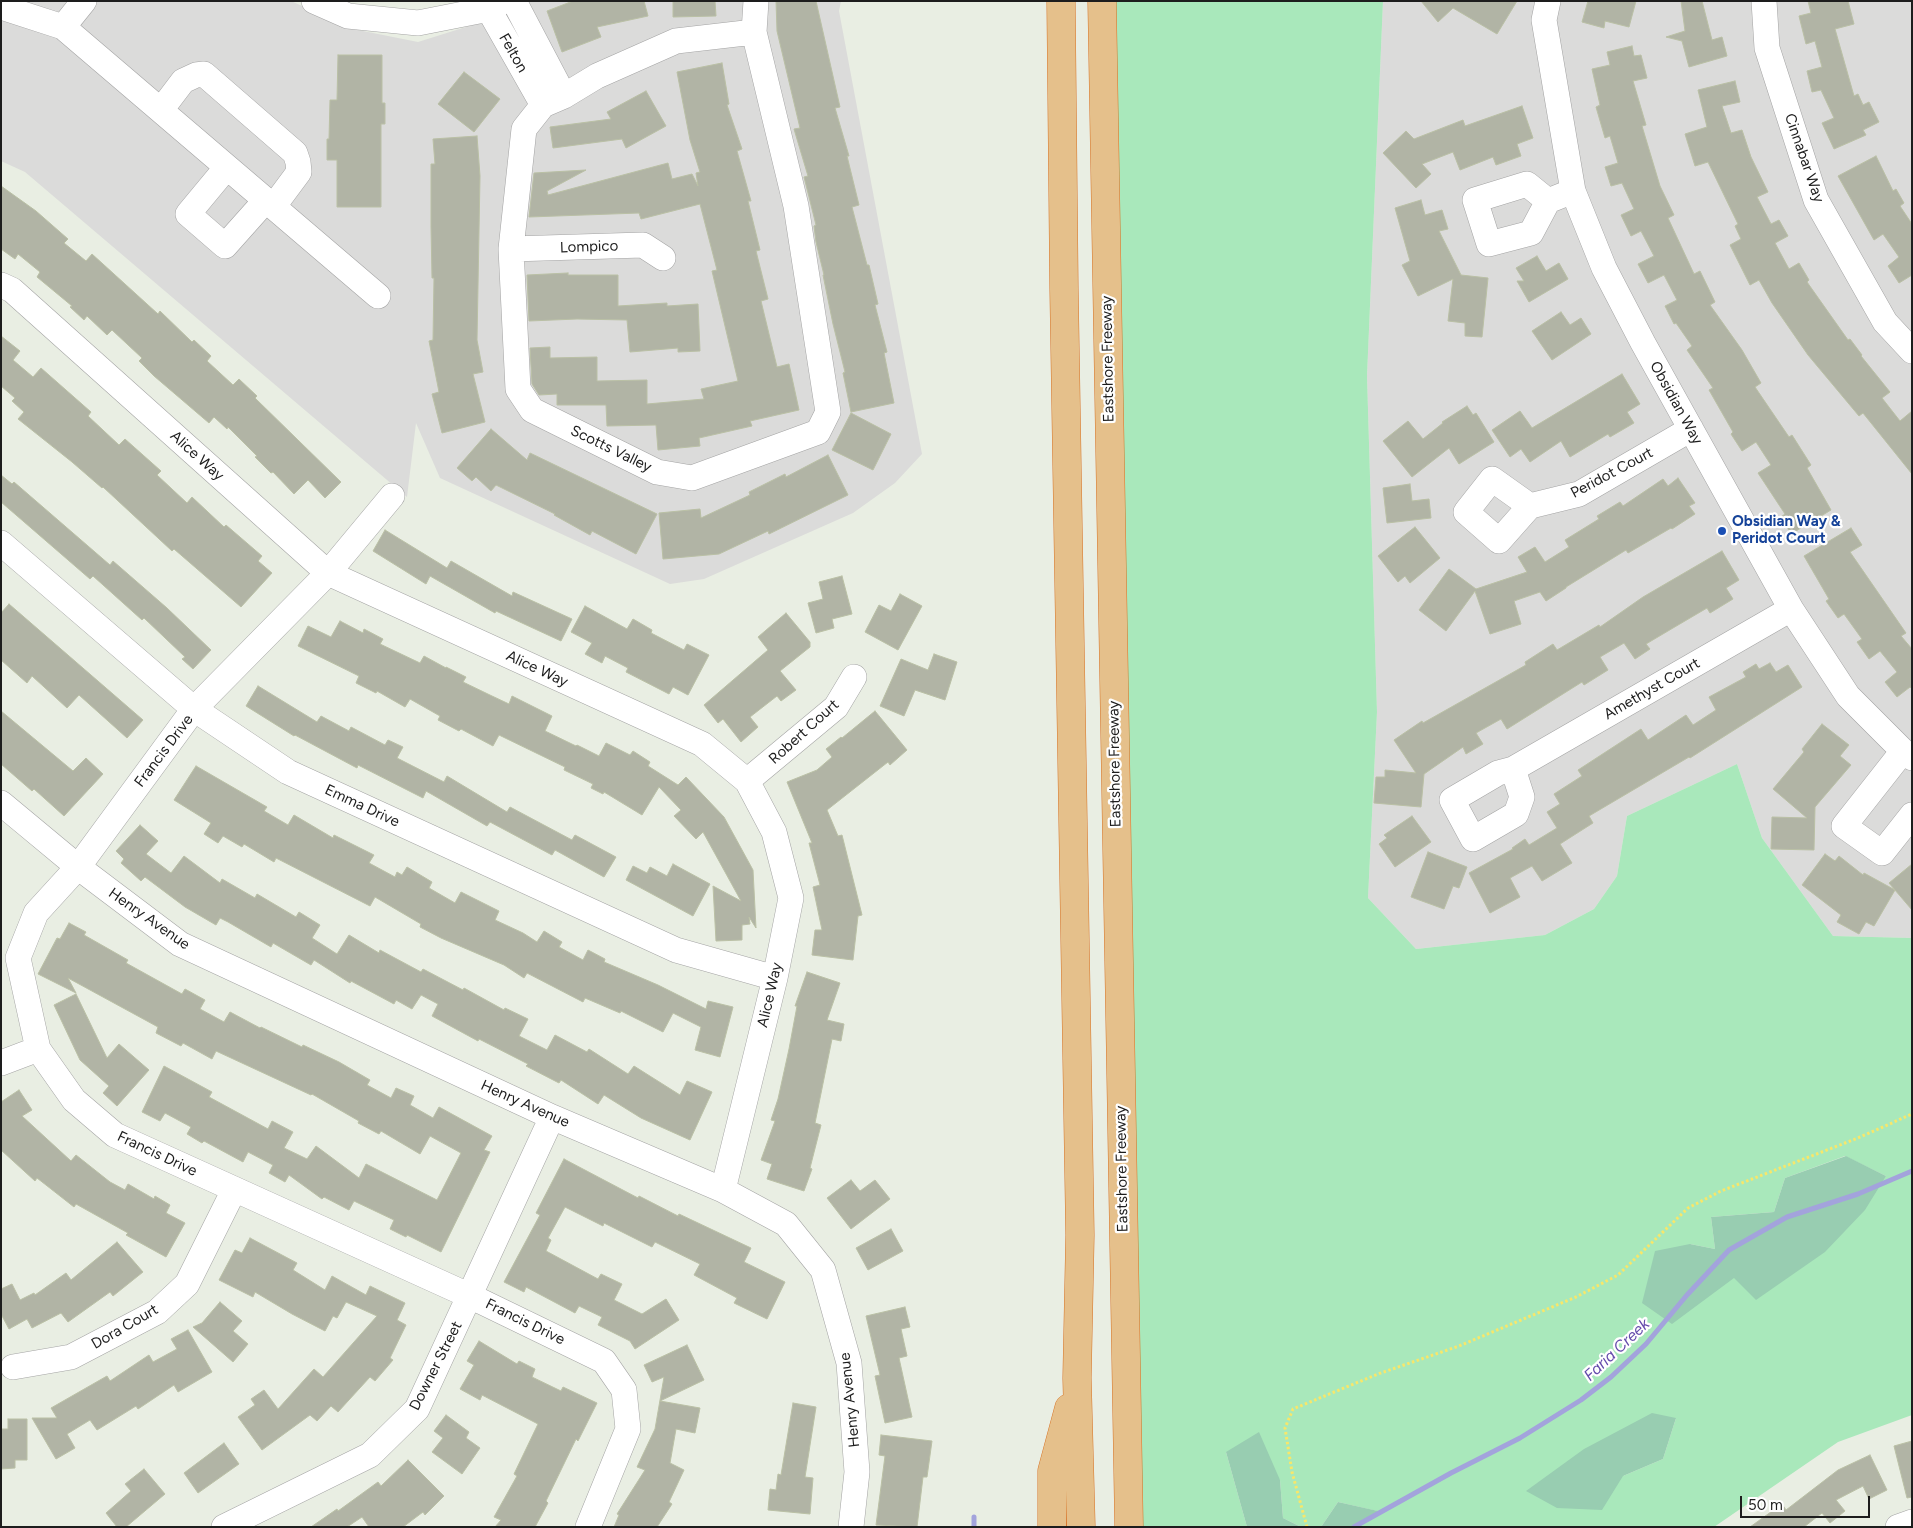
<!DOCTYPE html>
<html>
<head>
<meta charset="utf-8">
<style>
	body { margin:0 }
	#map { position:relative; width:1913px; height:1528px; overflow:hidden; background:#e9eee3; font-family:Figtree,sans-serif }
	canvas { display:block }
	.frame { position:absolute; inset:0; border:2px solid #1d1d1d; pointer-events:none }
	.scale { position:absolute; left:1740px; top:1496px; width:130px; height:22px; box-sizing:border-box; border:2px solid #1d1d1d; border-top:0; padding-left:6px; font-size:15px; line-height:18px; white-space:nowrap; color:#1d1d1d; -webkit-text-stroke:4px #fff; paint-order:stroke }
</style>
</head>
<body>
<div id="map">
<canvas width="1913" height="1528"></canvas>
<div class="frame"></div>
<div class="scale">50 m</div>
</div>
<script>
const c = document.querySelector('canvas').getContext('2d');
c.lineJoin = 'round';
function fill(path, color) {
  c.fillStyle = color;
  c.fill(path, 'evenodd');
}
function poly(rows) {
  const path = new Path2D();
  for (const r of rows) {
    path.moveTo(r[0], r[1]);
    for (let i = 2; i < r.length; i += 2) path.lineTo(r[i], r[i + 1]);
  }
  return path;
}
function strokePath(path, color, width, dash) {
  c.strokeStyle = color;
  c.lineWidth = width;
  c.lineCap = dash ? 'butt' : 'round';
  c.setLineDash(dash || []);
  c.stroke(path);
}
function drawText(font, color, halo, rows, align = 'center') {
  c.font = font + ' Figtree,sans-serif';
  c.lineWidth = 4.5;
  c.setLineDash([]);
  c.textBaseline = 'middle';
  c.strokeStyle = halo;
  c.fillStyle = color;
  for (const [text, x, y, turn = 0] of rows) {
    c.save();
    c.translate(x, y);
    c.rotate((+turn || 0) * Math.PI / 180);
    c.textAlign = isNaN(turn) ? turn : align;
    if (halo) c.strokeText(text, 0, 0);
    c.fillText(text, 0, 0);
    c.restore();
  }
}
fill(poly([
	[1,1,291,1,353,29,418,42,485,21,517,1,841,1,839,11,922,454,895,483,853,513,704,579,670,584,440,478,416,423,407,497,25,172,1,161],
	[1383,1,1912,1,1912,938,1833,936,1762,838,1737,764,1627,816,1617,876,1594,909,1545,935,1416,949,1368,898,1377,712,1367,376]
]), '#dbdbda');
fill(poly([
	[1102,1,1383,1,1367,376,1377,712,1368,898,1416,949,1545,935,1594,909,1617,876,1627,816,1737,764,1762,838,1833,936,1912,938,1912,1415,1838,1442,1714,1527,1358,1527,1377,1511,1338,1502,1321,1527,1301,1527,1283,1518,1280,1480,1226,1452,1247,1527,1129,1527],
	[1845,1156,1886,1176,1734,1278,1690,1244,1715,1249,1711,1217,1774,1212,1785,1178],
	[1676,1418,1663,1459,1623,1476]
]), '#a9e8bb');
fill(poly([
	[1846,1156,1886,1176,1865,1210,1825,1252,1756,1300,1734,1278,1672,1324,1642,1303,1655,1251,1690,1244,1715,1249,1711,1217,1774,1212,1785,1178],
	[1652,1413,1676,1418,1663,1459,1623,1476,1602,1510,1557,1508,1526,1491,1584,1449],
	[1259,1432,1280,1480,1283,1518,1301,1527,1247,1527,1226,1452],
	[1338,1502,1378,1511,1358,1527,1321,1527]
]), '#98cdb1');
strokePath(poly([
	[974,1527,974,1517],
	[1354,1527,1451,1473,1520,1438,1581,1400,1611,1377,1646,1344,1687,1295,1729,1250,1787,1217,1858,1194,1912,1171]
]), '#a3a3dc', 5);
const building = poly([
	[573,1,644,1,648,16,597,27,601,37,562,52,547,11,573,1],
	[673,1,715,1,716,16,673,17,673,1],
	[776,1,816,1,840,107,835,108,849,156,847,156,859,205,852,207,867,265,869,265,878,304,875,305,887,352,884,353,894,403,851,412,843,373,845,372,833,324,823,275,824,275,816,242,814,226,816,225,804,177,808,176,794,129,800,128,777,31,776,1],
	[1421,1,1517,1,1497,34,1453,8,1438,22,1421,1],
	[1588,1,1636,1,1629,27,1605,21,1604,28,1582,22,1588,1],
	[1681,1,1702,1,1712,40,1722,37,1727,56,1689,67,1682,41,1666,37,1685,31,1681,1],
	[1808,1,1848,1,1854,24,1835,29,1854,96,1858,94,1863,105,1869,102,1879,122,1863,130,1866,135,1834,149,1822,123,1834,118,1821,90,1812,92,1807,71,1822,67,1815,41,1806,44,1799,16,1811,13,1808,1],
	[1632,46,1634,56,1641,55,1647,78,1633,81,1646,125,1642,126,1660,186,1674,215,1668,218,1694,274,1700,271,1715,302,1710,305,1742,350,1761,383,1755,387,1789,437,1792,435,1811,465,1807,468,1831,510,1791,534,1781,517,1785,514,1758,473,1771,465,1756,442,1742,451,1731,434,1733,432,1709,390,1713,388,1687,350,1692,346,1676,323,1674,324,1665,306,1677,300,1664,275,1648,283,1638,264,1654,256,1641,231,1631,236,1621,215,1634,209,1622,183,1611,186,1605,167,1618,163,1610,136,1605,138,1596,107,1600,105,1592,69,1610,65,1607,52,1632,46],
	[338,55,382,55,382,103,385,103,385,124,381,124,381,207,337,207,337,160,327,160,327,139,329,139,330,100,337,100,338,55],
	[722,63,729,104,727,105,742,149,737,151,751,201,748,201,760,250,756,251,768,299,761,301,777,367,789,364,799,410,750,421,752,426,699,438,700,446,658,450,656,425,607,426,606,405,557,405,557,394,539,395,532,384,530,348,550,347,550,358,597,357,597,381,647,380,647,404,704,399,701,389,738,381,712,271,717,270,700,204,641,219,639,213,529,217,534,173,586,170,547,191,548,195,668,163,672,179,692,174,698,186,696,173,700,172,690,140,677,72,722,63],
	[464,72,500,99,474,132,438,104,464,72],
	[1735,81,1740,102,1722,106,1731,133,1742,130,1751,157,1768,192,1757,197,1771,224,1779,220,1788,236,1775,243,1789,269,1799,263,1809,280,1807,282,1848,340,1850,339,1862,355,1861,356,1890,392,1882,398,1900,421,1912,411,1912,474,1863,413,1859,416,1808,355,1772,303,1759,280,1750,285,1730,245,1741,239,1735,226,1738,224,1708,162,1695,166,1685,134,1707,127,1698,90,1735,81],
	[646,91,666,126,626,148,622,139,553,148,550,127,611,119,607,112,646,91],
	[1522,106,1533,138,1517,144,1521,156,1496,165,1493,157,1460,170,1453,152,1422,164,1431,174,1416,188,1383,153,1406,131,1414,139,1463,120,1465,126,1522,106],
	[477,136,480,176,477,340,483,372,473,374,485,422,442,433,432,394,439,392,429,341,433,340,434,278,432,278,431,226,431,164,435,164,433,139,477,136],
	[1876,156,1893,191,1896,189,1904,203,1900,206,1912,224,1912,275,1899,283,1888,266,1899,257,1883,234,1874,240,1838,176,1876,156],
	[1,186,36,211,68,239,64,243,86,261,92,254,158,314,160,311,192,342,194,340,211,356,207,361,233,385,239,379,257,396,255,398,341,482,325,498,308,480,294,494,273,472,271,473,255,457,257,456,228,427,227,429,214,417,209,423,154,376,139,361,142,358,112,330,107,335,87,316,84,320,70,307,72,306,37,277,40,272,18,254,15,259,1,249,1,186],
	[1421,200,1425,215,1442,210,1448,229,1439,231,1461,275,1488,278,1482,337,1465,336,1465,323,1448,321,1453,279,1418,296,1402,265,1410,261,1395,208,1421,200],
	[1537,256,1546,271,1559,263,1568,279,1529,302,1517,281,1524,281,1516,268,1537,256],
	[568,273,568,275,618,275,618,306,667,303,667,306,698,304,700,351,678,352,678,348,630,352,627,320,577,319,529,321,527,275,568,273],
	[1561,312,1570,325,1581,318,1591,334,1552,360,1532,331,1561,312],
	[1,336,20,351,13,360,33,377,41,368,91,412,88,416,119,445,125,439,161,471,157,475,187,503,192,497,224,527,226,525,262,556,258,561,272,573,241,607,174,549,172,551,103,487,102,488,72,462,18,419,24,412,12,401,15,398,1,386,1,336],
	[1622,374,1640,404,1627,412,1634,423,1610,437,1608,434,1570,457,1561,441,1530,462,1521,449,1510,457,1492,430,1520,411,1532,428,1622,374],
	[1467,406,1473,415,1476,413,1494,442,1459,464,1449,448,1412,477,1383,441,1408,421,1423,439,1443,423,1442,422,1467,406],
	[851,413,891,434,873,470,832,450,851,413],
	[491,429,527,460,530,453,657,514,636,554,592,531,590,535,554,515,555,514,496,485,491,491,476,477,472,481,457,468,491,429],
	[828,455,848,495,769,534,768,531,719,554,663,559,659,513,700,509,701,518,750,495,749,492,785,474,786,477,828,455],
	[1,475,12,484,14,482,110,565,113,561,167,608,211,650,193,669,182,659,185,657,144,618,142,620,93,576,90,579,1,502,1,475],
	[1678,478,1695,503,1689,506,1695,514,1672,529,1671,528,1628,553,1626,550,1566,587,1566,588,1546,601,1540,592,1514,601,1521,624,1490,634,1475,591,1446,631,1419,610,1449,569,1476,589,1527,572,1518,557,1535,547,1545,562,1569,547,1565,540,1599,519,1597,516,1620,502,1623,506,1663,479,1668,486,1678,478],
	[1410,484,1412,501,1429,499,1431,518,1387,523,1383,488,1410,484],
	[1415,527,1440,558,1410,583,1405,576,1398,582,1378,556,1415,527],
	[1851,528,1862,545,1850,552,1906,633,1901,636,1912,649,1912,689,1910,687,1897,697,1885,682,1897,672,1880,651,1869,659,1857,642,1862,639,1844,614,1838,618,1826,601,1829,599,1804,556,1851,528],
	[385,530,447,568,451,561,512,596,513,592,572,619,561,641,496,611,495,613,430,576,426,584,373,551,385,530],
	[1722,551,1739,580,1726,588,1733,599,1710,613,1707,608,1673,628,1646,644,1650,649,1635,659,1624,643,1600,657,1608,670,1584,685,1582,682,1507,729,1501,719,1476,733,1483,744,1466,754,1463,747,1424,774,1421,807,1374,803,1376,777,1385,777,1385,770,1416,773,1394,740,1422,721,1423,723,1526,665,1525,662,1553,644,1557,650,1599,625,1600,627,1643,597,1722,551],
	[842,576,852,614,832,619,834,628,816,633,808,603,823,599,819,582,842,576],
	[900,594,922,606,898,650,865,632,879,605,891,611,900,594],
	[9,604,143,720,127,738,79,695,67,708,32,676,27,683,1,660,1,613,9,604],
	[585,606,627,629,633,619,652,630,651,633,684,650,687,644,709,655,688,695,673,687,669,694,626,672,628,668,605,656,602,663,585,654,592,643,571,632,585,606],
	[786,613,810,642,810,647,780,671,796,690,781,701,777,696,750,717,758,727,741,742,723,719,718,723,704,705,768,650,758,637,786,613],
	[340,621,363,633,364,629,383,639,380,644,420,663,424,656,446,668,446,667,466,677,463,682,492,696,509,704,512,696,552,716,545,731,576,746,577,745,599,756,606,743,630,755,633,751,650,762,648,766,678,785,686,777,724,817,753,870,756,928,749,917,750,924,742,925,742,940,716,941,713,886,741,901,703,832,696,839,674,816,681,810,659,787,642,815,604,792,603,794,591,788,593,784,564,770,565,767,499,735,493,746,461,729,459,731,438,720,440,716,410,699,405,707,377,691,376,693,356,683,359,676,298,646,308,626,331,637,340,621],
	[934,654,957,662,945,700,915,690,904,716,880,706,901,659,928,670,934,654],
	[1770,663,1776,672,1788,665,1802,687,1690,758,1689,757,1589,816,1593,823,1560,844,1572,863,1542,881,1532,866,1510,878,1520,897,1490,913,1469,873,1513,849,1512,848,1525,839,1529,845,1557,828,1547,812,1560,804,1554,794,1582,776,1578,770,1641,729,1648,740,1686,715,1693,725,1716,710,1709,697,1746,677,1743,672,1756,664,1759,669,1770,663],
	[258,686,317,722,321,716,349,731,351,727,385,745,388,740,403,747,397,758,444,782,447,776,507,812,510,807,572,840,575,835,616,857,604,877,555,850,552,855,490,822,487,826,426,791,423,798,358,765,357,768,295,735,294,736,246,706,258,686],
	[1,711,73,771,86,758,103,774,64,816,34,789,32,791,1,764,1,711],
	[875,711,907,750,890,765,888,762,827,810,838,836,842,835,862,915,858,916,853,960,812,955,815,930,822,930,813,887,820,885,809,843,812,843,787,782,817,770,832,757,826,749,841,737,842,738,875,711],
	[1822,724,1849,745,1840,756,1851,765,1815,807,1814,850,1771,849,1772,817,1807,818,1773,789,1804,752,1802,749,1822,724],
	[196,766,267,807,264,811,288,825,294,815,333,838,334,835,374,855,369,863,395,877,397,872,402,875,407,867,432,882,429,888,455,903,461,892,499,911,495,920,523,933,537,942,544,931,562,942,559,947,583,960,588,950,605,959,604,962,658,985,706,1009,708,1001,733,1007,720,1057,695,1050,701,1027,673,1013,663,1032,621,1011,620,1013,585,998,583,1002,527,973,524,978,504,965,441,938,420,927,421,924,375,897,370,906,276,858,274,862,244,844,242,847,223,836,218,843,204,834,211,823,174,800,196,766],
	[1412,816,1431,842,1395,867,1379,844,1387,838,1384,835,1412,816],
	[140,825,158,841,146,854,171,873,184,856,220,883,222,879,255,898,257,894,296,917,299,912,320,925,312,938,337,954,349,935,379,953,380,950,421,972,423,969,463,990,464,988,504,1010,505,1008,528,1019,519,1036,547,1050,555,1035,587,1052,589,1049,628,1074,634,1066,680,1095,687,1081,712,1092,690,1140,641,1118,604,1095,598,1104,561,1080,559,1083,526,1066,528,1064,479,1039,478,1041,432,1016,438,1004,421,995,412,1009,396,1000,394,1004,351,981,350,983,314,960,311,965,273,943,271,947,228,922,220,918,216,925,185,907,145,877,141,881,121,863,124,859,116,851,140,825],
	[1428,852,1467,867,1459,888,1453,886,1444,909,1411,897,1428,852],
	[1825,854,1835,861,1839,856,1863,875,1864,873,1895,890,1874,926,1866,922,1859,934,1837,922,1841,915,1802,885,1825,854],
	[673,864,710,884,693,916,626,880,633,866,647,873,650,867,667,876,673,864],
	[1912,864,1912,910,1889,883,1912,864],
	[69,923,86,932,84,935,128,960,126,963,182,994,185,989,205,1000,200,1009,224,1022,230,1012,260,1028,261,1027,302,1047,303,1045,339,1062,370,1080,367,1085,391,1098,396,1088,414,1096,410,1105,433,1118,439,1107,492,1136,484,1150,490,1152,441,1252,407,1235,406,1237,390,1229,394,1220,354,1201,349,1210,324,1197,322,1199,289,1175,285,1182,269,1173,273,1165,248,1152,243,1162,204,1141,202,1143,187,1134,191,1127,165,1113,160,1121,142,1112,164,1066,212,1092,209,1097,268,1129,272,1121,293,1132,284,1148,307,1159,316,1146,359,1178,366,1164,437,1200,461,1153,430,1136,420,1154,381,1131,379,1134,358,1123,359,1121,312,1094,311,1095,216,1051,212,1059,183,1043,181,1046,156,1033,158,1027,68,978,76,993,38,974,57,938,60,939,69,923],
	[807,972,840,983,827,1020,844,1024,841,1041,832,1039,815,1123,821,1125,810,1168,812,1169,804,1191,767,1179,772,1164,761,1160,775,1121,771,1120,778,1099,789,1049,797,1006,795,1006,807,972],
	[76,994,107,1058,119,1044,149,1070,117,1106,103,1093,109,1086,80,1060,54,1005,76,994],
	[19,1090,32,1110,22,1116,71,1161,76,1155,110,1182,125,1190,128,1184,154,1199,155,1196,170,1205,166,1213,185,1223,166,1257,126,1235,128,1233,76,1204,74,1207,37,1178,35,1181,1,1150,1,1102,19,1090],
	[564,1159,638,1198,639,1196,678,1216,679,1214,751,1248,744,1262,785,1282,767,1319,734,1303,737,1298,694,1275,700,1264,655,1242,652,1247,604,1223,603,1226,565,1207,548,1238,551,1240,546,1251,598,1279,601,1274,622,1284,614,1300,642,1314,666,1299,679,1320,635,1349,630,1341,598,1325,602,1317,579,1306,575,1313,526,1287,524,1292,504,1282,540,1215,536,1213,564,1159],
	[851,1180,860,1191,875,1180,890,1199,851,1229,827,1198,851,1180],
	[891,1229,903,1251,868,1270,856,1248,891,1229],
	[250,1238,297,1263,293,1270,325,1290,332,1276,366,1295,370,1286,405,1303,397,1320,406,1325,390,1358,393,1360,375,1381,370,1377,338,1412,331,1406,317,1421,310,1415,262,1450,238,1417,255,1405,251,1399,264,1390,278,1409,314,1369,323,1377,377,1316,346,1302,337,1318,333,1316,325,1331,292,1314,255,1292,253,1297,219,1280,235,1250,242,1253,250,1238],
	[117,1242,143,1272,113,1296,110,1292,68,1322,61,1313,32,1328,27,1319,9,1329,1,1314,1,1289,12,1284,20,1300,34,1293,35,1295,66,1273,71,1280,117,1242],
	[220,1302,242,1321,233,1331,248,1344,233,1362,193,1327,202,1323,220,1302],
	[905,1307,910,1327,901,1329,907,1356,899,1358,912,1417,885,1423,875,1376,880,1375,866,1316,905,1307],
	[188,1330,212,1372,178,1392,174,1385,138,1409,136,1406,97,1430,90,1420,67,1434,75,1448,56,1459,32,1418,57,1418,51,1408,107,1376,110,1381,149,1355,153,1362,177,1349,171,1339,188,1330],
	[479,1341,517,1364,519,1361,535,1369,532,1377,561,1391,563,1387,597,1403,578,1441,576,1439,546,1501,548,1503,535,1527,495,1527,501,1520,494,1517,517,1476,514,1474,538,1424,482,1395,480,1400,460,1389,474,1365,467,1361,479,1341],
	[687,1345,704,1380,660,1401,700,1408,695,1433,676,1429,670,1463,684,1470,669,1502,672,1504,657,1527,614,1527,619,1515,617,1514,645,1470,637,1467,655,1429,664,1377,652,1382,644,1365,687,1345],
	[793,1403,816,1407,805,1477,813,1478,810,1514,768,1510,770,1489,776,1490,778,1474,781,1475,793,1403],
	[446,1415,469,1432,466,1438,480,1448,462,1474,432,1452,443,1438,434,1431,446,1415],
	[8,1419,27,1419,27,1460,15,1460,15,1468,1,1469,1,1429,8,1429,8,1419],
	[881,1435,932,1441,927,1477,923,1477,917,1527,876,1525,885,1456,879,1455,881,1435],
	[1912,1441,1912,1497,1907,1498,1894,1446,1912,1441],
	[224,1443,239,1464,198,1493,184,1473,224,1443],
	[1870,1455,1887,1490,1869,1499,1863,1486,1836,1500,1845,1511,1830,1523,1822,1513,1804,1527,1750,1527,1782,1504,1786,1510,1838,1470,1870,1455],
	[408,1460,444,1496,425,1515,423,1512,403,1527,369,1527,362,1517,347,1527,311,1527,337,1509,338,1511,378,1482,381,1486,408,1460],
	[144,1469,165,1494,126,1527,117,1527,106,1513,131,1491,125,1484,144,1469]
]);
fill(building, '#b1b4a5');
strokePath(building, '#bac0a5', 1);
const minor = poly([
	[314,1,348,16,418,23,489,9,504,1],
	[484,1,543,105],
	[514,1,564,96],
	[1548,1,1544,20,1573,191,1604,268,1643,343,1791,609,1848,696,1903,751,1912,758],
	[1764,1,1767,48,1816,200,1885,322,1912,351],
	[1,7,63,27,378,296],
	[63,27,84,1],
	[754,32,676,41,597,76,564,96,543,105,524,129,511,249,518,389,532,410,657,472,692,478,818,432,828,412,796,206,754,32,756,1],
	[161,110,183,81,196,75,204,74,295,153,298,162,299,172,273,207],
	[227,167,188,214,225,246,266,200],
	[1548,201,1531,233,1489,244,1475,200,1527,184,1548,201,1573,191],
	[511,249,643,245,663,258],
	[1,285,12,290,328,573,702,744,747,781,774,832,791,898,775,978,723,1190],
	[392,496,328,573,194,709,78,867,36,913,18,958,38,1049,74,1100,115,1135,470,1296,604,1361,624,1390,628,1429,588,1527],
	[1530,506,1499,541,1466,512,1492,479,1530,506,1579,494,1691,429],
	[1,543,194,709,288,772,676,950,775,978],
	[1903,751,1844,826,1882,853,1912,815],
	[1513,769,1522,797,1516,814,1473,839,1452,800,1498,773,1513,769,1791,609],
	[747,781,836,707,854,677],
	[1,803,78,867,180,944,552,1117,723,1190,786,1224,823,1270,849,1363,857,1472,851,1527],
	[1,1063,38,1049],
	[13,1367,71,1357,157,1312,187,1284,234,1190],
	[224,1527,370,1455,417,1409,552,1117],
	[1898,1527,1912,1522]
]);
const highway = poly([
	[1061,1,1064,289,1080,1235,1077,1378,1081,1527],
	[1102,1,1129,1527],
	[1052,1527,1052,1471,1069,1408]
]);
strokePath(minor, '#a4a4a4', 26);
strokePath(highway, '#d77225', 29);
strokePath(poly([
	[1307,1527,1292,1472,1285,1428,1293,1409,1378,1374,1459,1346,1576,1297,1618,1275,1688,1208,1721,1191,1858,1138,1912,1114]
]), '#f8e76a', 3, [2.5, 2.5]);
strokePath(minor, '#fff', 25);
strokePath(highway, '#e5c08b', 28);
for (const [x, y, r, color] of [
	[1722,531,5,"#1a4fb4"]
]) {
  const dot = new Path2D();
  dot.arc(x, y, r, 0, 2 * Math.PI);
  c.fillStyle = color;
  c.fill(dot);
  strokePath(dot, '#fff', 2);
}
drawText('15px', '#1d1d1d', '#fff', [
	["Felton",513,53,60],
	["Cinnabar Way",1804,158,71],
	["Lompico",589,247,-2],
	["Eastshore Freeway",1108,359,-91],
	["Obsidian Way",1676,403,61],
	["Scotts Valley",611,449,26],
	["Alice Way",197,456,42],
	["Peridot Court",1612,473,-28],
	["Alice Way",537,669,25],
	["Amethyst Court",1652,689,-30],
	["Robert Court",804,732,-42],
	["Francis Drive",164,751,-53],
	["Eastshore Freeway",1115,764,-91],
	["Emma Drive",362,806,25],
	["Henry Avenue",149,919,35],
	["Alice Way",770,995,-77],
	["Henry Avenue",525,1104,24],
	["Francis Drive",157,1154,25],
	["Eastshore Freeway",1122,1169,-91],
	["Francis Drive",525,1322,26],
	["Dora Court",125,1327,-30],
	["Downer Street",436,1366,-63],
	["Henry Avenue",850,1400,-96]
]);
drawText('bold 15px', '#164399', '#fff', [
	["Obsidian Way &",1732,522],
	["Peridot Court",1732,539]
], 'left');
drawText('italic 16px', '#654bac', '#fff', [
	["Faria Creek",1617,1350,-43]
]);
</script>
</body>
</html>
